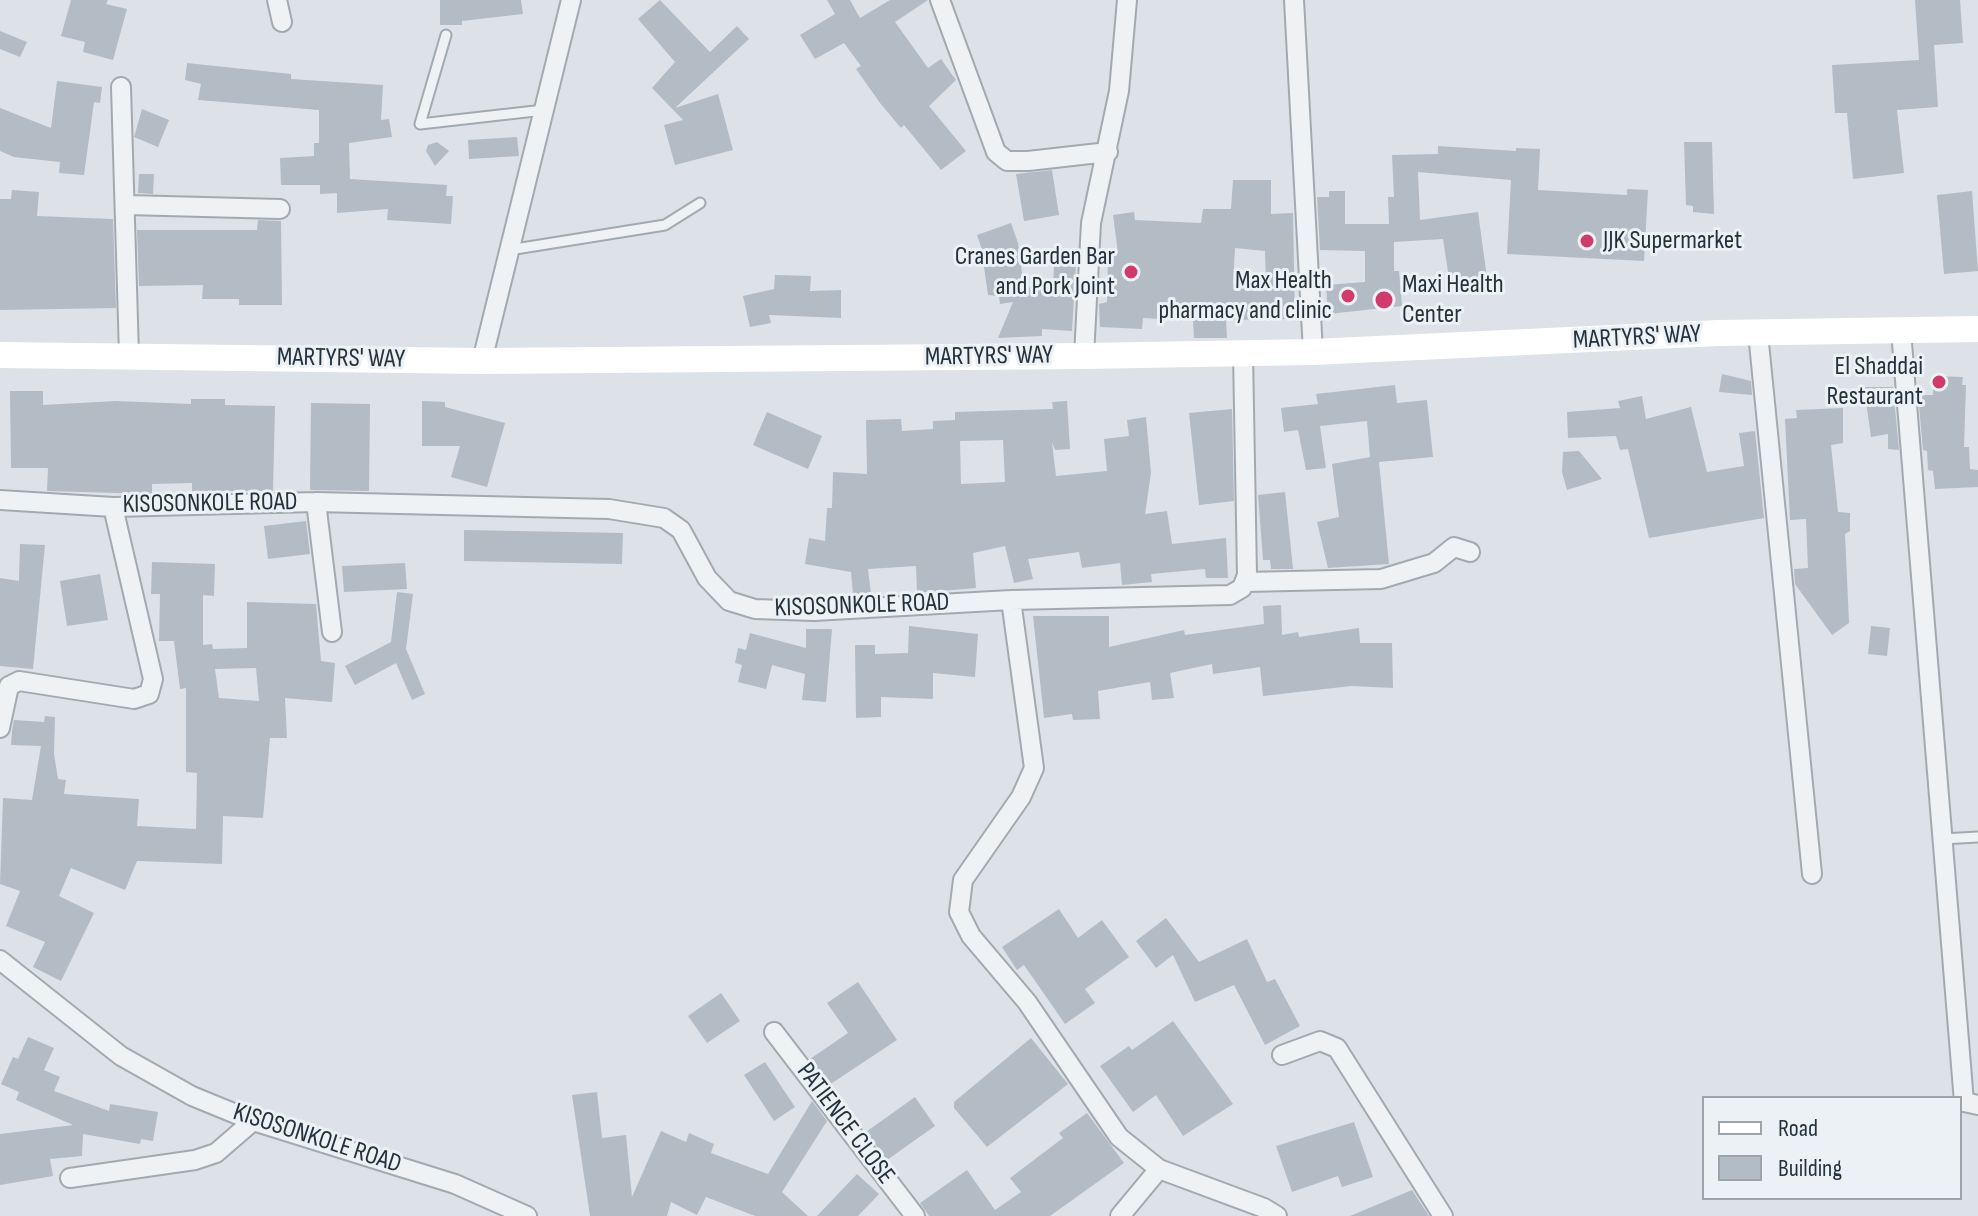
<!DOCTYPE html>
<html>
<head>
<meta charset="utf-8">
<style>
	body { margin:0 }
	#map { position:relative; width:1978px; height:1216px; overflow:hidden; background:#dce2e7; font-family:"Sofia Sans Condensed",sans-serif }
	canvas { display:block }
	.legend { position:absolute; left:1702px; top:1096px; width:260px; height:104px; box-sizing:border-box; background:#ebf1f4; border:2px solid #9ca5ab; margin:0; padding:10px 14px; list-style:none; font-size:24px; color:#25323d }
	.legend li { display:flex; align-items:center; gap:16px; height:40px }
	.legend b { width:40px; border:2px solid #9ca5ab }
</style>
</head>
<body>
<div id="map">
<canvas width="1978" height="1216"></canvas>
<ul class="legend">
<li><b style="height:10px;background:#fff"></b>Road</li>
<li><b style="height:22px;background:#b3bcc4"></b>Building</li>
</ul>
</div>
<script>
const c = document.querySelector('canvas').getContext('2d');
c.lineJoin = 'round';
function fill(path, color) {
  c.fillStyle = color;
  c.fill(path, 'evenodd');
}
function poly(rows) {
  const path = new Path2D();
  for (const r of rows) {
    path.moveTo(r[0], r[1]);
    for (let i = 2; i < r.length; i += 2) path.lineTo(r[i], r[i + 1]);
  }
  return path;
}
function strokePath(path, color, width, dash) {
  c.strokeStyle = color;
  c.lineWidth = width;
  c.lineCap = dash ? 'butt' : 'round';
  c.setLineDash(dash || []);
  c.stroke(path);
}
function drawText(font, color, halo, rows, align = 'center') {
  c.font = font + ' "Sofia Sans Condensed",sans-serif';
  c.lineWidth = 6;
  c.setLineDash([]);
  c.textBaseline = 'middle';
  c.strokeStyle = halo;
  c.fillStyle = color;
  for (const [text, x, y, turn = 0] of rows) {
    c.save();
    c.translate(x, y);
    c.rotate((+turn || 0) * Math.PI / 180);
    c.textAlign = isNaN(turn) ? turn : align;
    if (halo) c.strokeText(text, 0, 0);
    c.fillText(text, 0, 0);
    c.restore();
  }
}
fill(poly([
	[71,0,108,0,106,4,127,9,113,60,83,52,85,42,61,36],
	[440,0,521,0,523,14,462,21,462,25,440,25],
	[660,0,710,52,737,26,749,39,675,108,718,94,733,150,675,165,664,125,683,120,652,88,675,62,638,19],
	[827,0,850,0,860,18,890,0,928,0,895,22,928,68,941,59,956,80,929,106,966,151,941,170,904,125,901,128,880,103,856,69,861,66,844,43,815,59,800,35,835,14],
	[1915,0,1960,0,1963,43,1934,45,1938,107,1897,110,1904,173,1853,179,1847,113,1835,113,1832,65,1919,60],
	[0,31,27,42,20,57,0,49],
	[187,63,291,74,291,79,383,85,381,120,389,119,392,137,349,143,350,179,447,185,446,196,453,196,451,224,387,220,388,209,337,213,337,193,320,194,320,185,281,185,280,158,314,156,314,143,319,143,319,110,198,100,201,84,185,80],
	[57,81,102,87,100,103,94,102,84,175,59,173,60,162,14,157,0,151,0,108,51,128],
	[142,109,169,120,158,147,134,137],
	[517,137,519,156,469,159,468,140],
	[437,142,449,151,435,166,426,151,428,145],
	[1684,142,1712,142,1714,214,1693,212,1693,206,1686,205],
	[1438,146,1516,151,1516,148,1540,149,1538,190,1627,195,1627,189,1648,190,1644,261,1507,254,1511,180,1418,172,1420,220,1478,212,1488,285,1451,291,1443,239,1394,242,1394,271,1399,271,1402,306,1328,314,1326,285,1365,282,1365,251,1320,250,1317,197,1329,197,1329,191,1345,191,1345,224,1389,224,1388,197,1394,197,1392,155,1438,154],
	[1052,170,1059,215,1024,221,1016,174],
	[139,174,154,174,153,194,138,193],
	[1233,180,1271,180,1271,214,1293,213,1295,319,1226,320,1227,338,1194,338,1193,321,1143,318,1142,329,1100,327,1099,304,1107,302,1108,253,1118,253,1113,215,1134,212,1135,220,1201,223,1203,209,1231,209],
	[1235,248,1265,251,1266,284,1233,284],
	[12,190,39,192,37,216,113,219,116,308,0,310,0,199,11,199],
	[1972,191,1978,271,1944,274,1937,195],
	[258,220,281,221,282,305,239,305,239,299,202,299,203,285,139,286,137,230,257,230],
	[1011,223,1018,243,1024,287,1053,289,1054,264,1076,264,1072,331,1042,329,1042,336,998,338,1013,302,1000,304,999,296,988,295,984,267,988,267,977,235],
	[775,275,811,276,810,291,841,290,841,318,769,315,771,323,750,327,743,296,774,289],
	[1722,374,1751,381,1752,395,1719,392],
	[1934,376,1963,377,1962,385,1966,385,1964,447,1969,447,1970,469,1978,470,1978,487,1935,489,1933,471,1928,470,1927,451,1923,450,1918,395,1933,395],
	[1395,385,1397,403,1427,400,1433,457,1379,462,1389,564,1328,568,1317,522,1339,517,1332,464,1370,457,1367,421,1320,426,1326,468,1306,470,1298,430,1284,432,1281,408,1318,404,1316,394],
	[1864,387,1893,387,1899,450,1888,449,1888,434,1871,437],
	[10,391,43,391,43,405,116,401,191,404,191,399,225,399,225,405,275,406,273,491,192,491,192,483,152,484,152,494,47,491,48,468,11,468],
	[1642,396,1646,419,1691,407,1707,472,1744,466,1739,433,1755,431,1764,518,1649,538,1628,449,1620,450,1616,436,1568,438,1567,412,1620,408,1618,401],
	[422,401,445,402,445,407,505,423,487,487,451,477,460,446,422,446],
	[1067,401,1070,449,1055,450,1052,442,1056,476,1107,471,1104,439,1129,436,1127,420,1146,417,1151,473,1145,514,1167,511,1172,544,1226,538,1228,578,1206,578,1205,569,1151,574,1152,582,1122,585,1120,563,1082,568,1079,552,1028,559,1033,579,1014,583,1005,546,973,553,976,588,917,593,916,566,868,569,871,594,853,595,851,572,805,564,809,538,825,541,827,508,832,508,833,472,867,474,866,420,901,419,902,431,933,429,933,421,955,420,955,412,1053,409,1052,402],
	[1003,440,1005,482,961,484,960,441],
	[311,403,370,404,369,491,310,490],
	[1843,408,1843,443,1831,445,1838,512,1850,513,1850,531,1845,534,1849,623,1832,635,1795,584,1794,569,1808,568,1806,519,1790,520,1785,419,1797,418,1796,410],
	[1232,409,1234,501,1199,505,1189,413],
	[767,412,822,436,808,469,753,445],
	[1579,451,1602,479,1567,490,1562,472,1563,452],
	[1285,492,1293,569,1271,569,1270,560,1263,560,1258,495],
	[306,521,310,554,268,559,264,526],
	[464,530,623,533,622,564,464,561],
	[20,544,45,545,33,669,0,666,0,578,19,581],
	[152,562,215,564,214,596,203,595,203,645,212,644,213,649,247,648,247,602,316,604,321,661,335,663,332,702,285,698,287,738,270,738,263,818,223,816,222,864,137,861,125,890,71,868,59,896,94,913,61,981,33,967,45,942,6,926,20,891,0,884,3,798,32,800,41,746,11,745,12,731,14,720,44,722,45,716,55,717,54,754,58,779,66,780,64,794,139,799,137,826,196,829,197,773,186,772,186,688,180,689,174,641,159,641,160,594,151,594],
	[256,668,259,701,219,698,215,669],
	[405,563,407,589,344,592,342,566],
	[100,574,108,620,67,626,60,581],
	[397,592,413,594,406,649,425,694,412,700,396,663,355,685,345,666,391,642],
	[1281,605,1282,635,1298,632,1299,637,1359,628,1360,643,1392,643,1393,688,1351,686,1263,696,1260,667,1213,674,1212,664,1170,673,1174,698,1152,700,1150,682,1098,691,1100,719,1073,720,1072,714,1044,718,1033,616,1109,616,1109,647,1184,630,1185,635,1264,624,1263,606],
	[909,626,978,634,975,677,933,673,933,699,881,697,881,717,856,718,855,645,875,645,875,654,908,653],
	[1871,626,1890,628,1887,656,1868,654],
	[806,629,832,629,826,702,802,700,805,674,772,665,766,689,738,682,742,665,735,663,738,648,746,650,750,633,806,648],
	[1059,909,1078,938,1102,920,1129,957,1085,989,1095,1003,1065,1024,1024,965,1017,970,1002,947],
	[1166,918,1199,962,1247,939,1267,982,1275,979,1300,1026,1265,1045,1234,985,1195,1002,1173,955,1156,968,1136,941],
	[858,982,897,1040,829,1085,810,1059,848,1033,827,1003],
	[721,993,740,1021,707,1043,688,1016],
	[1173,1021,1233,1104,1183,1136,1156,1095,1133,1112,1100,1066,1129,1046,1132,1050],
	[28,1037,54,1048,44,1070,60,1077,54,1091,109,1111,110,1104,158,1112,153,1141,141,1139,140,1144,83,1134,82,1156,50,1159,53,1176,0,1185,0,1134,73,1125,16,1100,19,1092,1,1084,13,1057,18,1059],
	[1031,1038,1068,1084,987,1147,954,1108,954,1102],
	[765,1062,795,1107,774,1121,744,1075],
	[597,1092,602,1138,626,1135,632,1197,661,1131,686,1142,689,1133,714,1144,711,1153,768,1174,812,1101,827,1121,782,1192,808,1216,755,1216,706,1197,697,1215,671,1202,667,1216,590,1216,572,1095],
	[915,1097,935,1126,887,1160,866,1132],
	[1087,1113,1124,1163,1050,1216,929,1216,920,1203,967,1170,995,1210,1021,1192,1010,1178,1063,1138,1059,1133],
	[1354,1122,1373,1177,1342,1187,1338,1176,1292,1192,1276,1146],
	[857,1174,879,1194,858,1216,817,1216],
	[1412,1190,1429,1216,1350,1216]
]), '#b3bcc4');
const lane = poly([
	[446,35,420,124,544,110],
	[509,250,665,225,700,203],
	[1942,839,1978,837]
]);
const street = poly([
	[277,0,282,22],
	[940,0,996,152,1007,161,1028,161,1108,152],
	[1294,0,1313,352],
	[121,87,129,355],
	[127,205,280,209],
	[1901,331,1964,1102,1978,1105],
	[1758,333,1812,874],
	[1084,356,1091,223,1119,91,1127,0],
	[482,361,571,0],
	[0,500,113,507,316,502,609,509,664,518,681,530,707,578,729,601,755,609,814,611,1011,600,1230,595,1242,588,1247,575,1243,353],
	[316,502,332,632],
	[1245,582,1381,579,1434,563,1454,547,1470,552],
	[1011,600,1034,768,1021,797,963,880,959,912,971,936,1027,1002,1119,1137,1159,1169,1264,1208,1277,1216],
	[0,728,9,686,19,681,134,699,149,694,153,679,113,507],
	[0,960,121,1056,192,1096,253,1121,455,1184,527,1216],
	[774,1032,915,1216],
	[1282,1055,1320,1041,1337,1048,1443,1216],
	[70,1178,195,1160,216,1153,253,1121],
	[1120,1216,1159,1169]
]);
strokePath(lane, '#a1aab1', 13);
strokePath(street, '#a1aab1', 22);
strokePath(lane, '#eff2f5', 9);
strokePath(street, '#eff2f5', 18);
strokePath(poly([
	[0,355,482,361,1084,356,1313,352,1718,333,1978,329]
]), '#fff', 26);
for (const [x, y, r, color] of [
	[1587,241,8,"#d13b6c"],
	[1131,272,8,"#d13b6c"],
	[1348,296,8,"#d13b6c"],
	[1384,300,10,"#d13b6c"],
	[1939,382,8,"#d13b6c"]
]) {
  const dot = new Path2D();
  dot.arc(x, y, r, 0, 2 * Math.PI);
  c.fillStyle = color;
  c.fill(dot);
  strokePath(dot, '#ebf1f4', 3);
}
drawText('26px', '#25323d', '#ebf1f4', [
	["JJK Supermarket",1603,241,"left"],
	["Cranes Garden Bar",1115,257],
	["and Pork Joint",1115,287],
	["Max Health",1332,281],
	["pharmacy and clinic",1332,311],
	["Maxi Health",1402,285,"left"],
	["Center",1402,315,"left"],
	["El Shaddai",1923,367],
	["Restaurant",1923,397]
], 'right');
drawText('26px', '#25323d', '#ebf1f4', [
	["MARTYRS' WAY",1637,338,-3],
	["MARTYRS' WAY",989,357,-1],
	["MARTYRS' WAY",341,359,1],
	["KISOSONKOLE ROAD",210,504,-1],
	["KISOSONKOLE ROAD",862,606,-2],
	["PATIENCE CLOSE",845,1124,53],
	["KISOSONKOLE ROAD",317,1139,18]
]);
</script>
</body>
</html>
